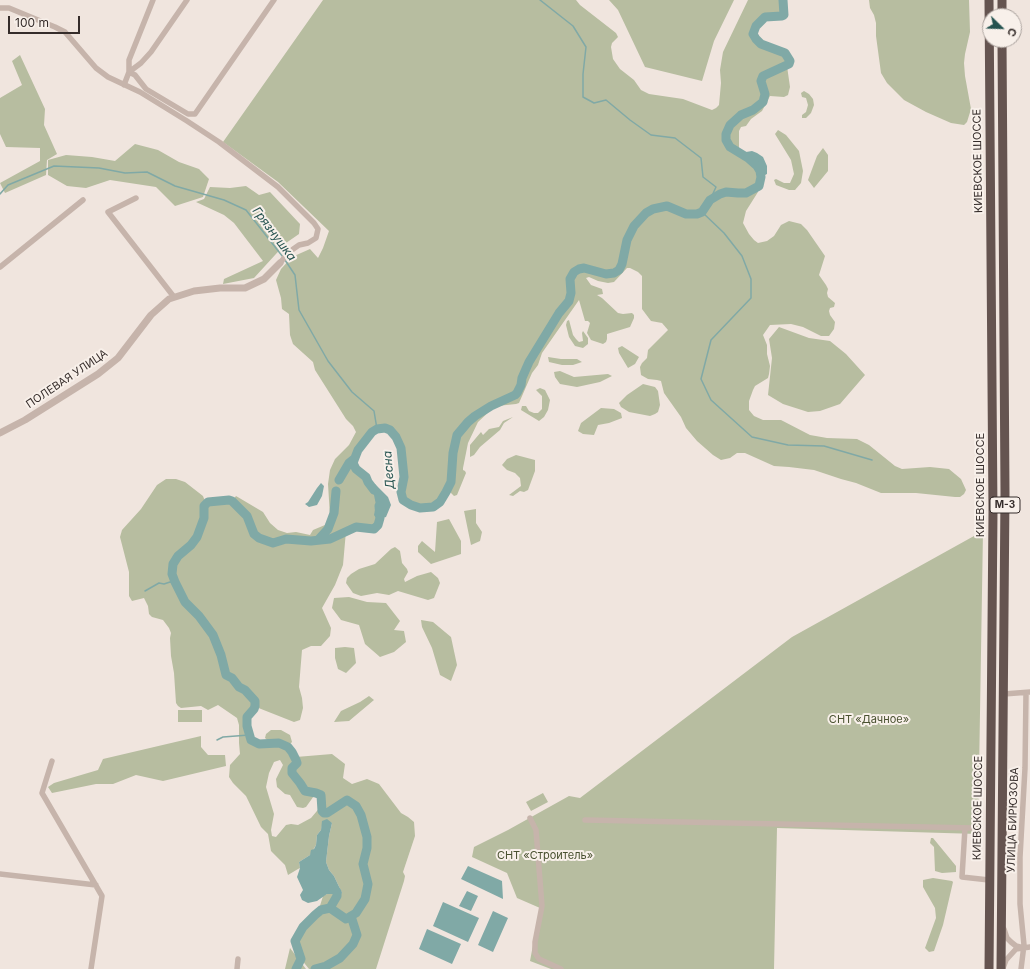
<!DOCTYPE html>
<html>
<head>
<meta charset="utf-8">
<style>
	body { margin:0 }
	#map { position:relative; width:1030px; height:969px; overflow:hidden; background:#f0e5de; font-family:Inter,sans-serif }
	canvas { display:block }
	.north { position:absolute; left:982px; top:8px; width:40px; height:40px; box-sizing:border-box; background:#f8f0ea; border:1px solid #aaa29d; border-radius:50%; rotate:113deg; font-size:11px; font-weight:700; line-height:16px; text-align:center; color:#352c2a }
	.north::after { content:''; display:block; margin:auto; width:14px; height:18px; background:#24524f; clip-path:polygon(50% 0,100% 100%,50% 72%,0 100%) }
	.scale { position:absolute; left:8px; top:16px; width:72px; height:18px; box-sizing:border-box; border:2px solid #352c2a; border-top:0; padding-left:5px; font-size:12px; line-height:14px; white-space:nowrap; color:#352c2a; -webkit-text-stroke:3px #f8f0ea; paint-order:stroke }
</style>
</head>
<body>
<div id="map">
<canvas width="1030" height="969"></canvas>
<div class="north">С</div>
<div class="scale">100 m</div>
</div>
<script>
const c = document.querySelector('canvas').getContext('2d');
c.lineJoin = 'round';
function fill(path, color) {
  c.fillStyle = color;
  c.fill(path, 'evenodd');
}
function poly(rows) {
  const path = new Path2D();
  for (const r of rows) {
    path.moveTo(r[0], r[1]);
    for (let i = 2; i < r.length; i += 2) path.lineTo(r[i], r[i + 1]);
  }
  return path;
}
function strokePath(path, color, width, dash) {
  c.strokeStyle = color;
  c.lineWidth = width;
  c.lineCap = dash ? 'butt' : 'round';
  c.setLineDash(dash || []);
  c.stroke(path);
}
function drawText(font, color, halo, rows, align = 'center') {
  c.font = font + ' Inter,sans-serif';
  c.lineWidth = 4;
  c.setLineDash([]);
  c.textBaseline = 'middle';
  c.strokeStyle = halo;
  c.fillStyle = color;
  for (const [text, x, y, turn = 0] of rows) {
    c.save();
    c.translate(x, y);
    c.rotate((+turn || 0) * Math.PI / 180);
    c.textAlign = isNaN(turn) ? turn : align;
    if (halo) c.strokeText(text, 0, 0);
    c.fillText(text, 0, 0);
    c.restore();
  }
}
fill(poly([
	[323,0,576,0,580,5,616,33,618,37,612,43,611,47,613,59,620,69,634,80,641,90,649,94,683,99,712,110,716,108,719,105,721,83,720,70,723,52,748,0,785,0,784,12,782,16,765,17,756,26,753,31,756,39,761,44,785,53,789,58,789,64,787,66,790,87,788,95,784,97,770,96,762,111,751,119,746,126,741,127,739,131,739,148,736,151,748,158,757,166,760,171,761,177,757,188,758,192,746,211,743,223,749,234,754,240,758,243,767,241,774,236,781,225,789,221,801,224,807,230,825,256,819,275,826,285,828,289,827,293,828,297,835,303,834,307,830,308,829,311,830,315,835,322,834,329,829,336,821,336,803,327,791,324,770,325,763,335,767,345,767,354,770,366,769,374,768,378,755,386,753,390,749,401,749,410,754,416,763,420,781,420,810,435,827,438,857,439,869,445,895,466,902,469,930,467,949,469,961,479,966,490,964,494,960,497,955,497,916,493,881,493,856,483,841,479,814,470,789,467,774,466,745,453,737,453,730,458,721,460,713,455,697,441,686,428,681,417,664,393,661,381,657,380,648,379,641,375,640,367,642,363,647,358,648,350,668,330,662,323,651,321,642,309,642,276,638,272,630,268,627,268,614,282,608,283,598,281,589,277,586,278,591,285,602,289,603,294,597,295,602,298,618,313,623,314,632,313,634,315,634,318,630,327,607,334,607,339,606,342,603,344,591,340,587,333,590,323,588,321,585,321,579,300,542,353,538,365,532,373,519,403,516,404,497,406,492,409,478,422,468,443,463,468,463,470,465,471,466,473,457,495,454,496,450,492,456,473,456,464,453,454,451,482,446,492,440,502,433,507,428,509,416,507,405,502,401,495,404,477,400,444,394,434,385,428,377,429,372,432,358,450,353,463,356,469,366,477,368,482,379,496,380,518,378,525,374,529,356,527,346,531,343,565,335,585,322,608,331,628,330,636,321,646,311,646,302,650,299,687,302,698,303,708,300,720,294,722,256,707,247,717,248,728,251,739,253,742,262,744,279,743,288,747,296,757,332,754,345,764,343,778,352,784,367,779,379,784,401,813,408,817,414,822,415,836,403,872,405,876,404,881,376,969,309,969,301,959,295,941,303,927,321,910,319,909,323,896,327,894,334,894,337,896,342,893,334,876,329,870,326,862,329,836,332,823,323,821,321,830,317,835,316,845,310,855,299,862,300,868,298,869,288,875,285,865,271,851,268,834,261,827,246,796,233,783,229,777,230,765,240,754,239,743,239,725,237,718,218,705,208,710,201,706,181,708,178,706,176,703,174,673,171,656,170,638,171,633,169,628,163,620,152,617,149,614,148,606,144,598,132,601,129,596,129,572,120,537,122,530,141,509,157,485,166,479,176,479,185,482,203,496,206,504,211,502,232,501,236,496,263,512,270,523,278,530,287,533,296,532,310,535,313,530,325,525,330,516,328,484,330,470,335,459,349,445,356,432,353,426,346,419,315,370,313,362,293,344,290,335,289,314,282,309,281,298,276,280,281,269,292,257,310,249,318,258,323,248,329,231,278,182,223,142],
	[280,760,283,765,276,779,277,787,285,794,290,795,297,807,303,808,306,807,316,793,321,796,322,805,311,818,298,825,291,824,286,825,276,837,272,836,271,830,274,814,266,787,269,773,274,762],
	[609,0,734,0,714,41,702,81,645,67,618,10],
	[869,0,969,0,970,32,965,54,964,63,965,76,971,109,967,122,964,125,951,123,926,112,904,100,887,83,881,73,876,36,876,23,874,15,870,8],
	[20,55,45,109,44,125,57,154,47,160,46,175,5,193,0,183,40,161,40,148,6,147,0,134,0,98,22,85,12,61],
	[804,91,809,94,813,99,814,105,811,113,806,118,802,118,802,115,806,112,808,105,806,98,802,97,801,93],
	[778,130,786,135,799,151,803,171,801,183,795,190,789,190,776,185,774,180,776,179,784,183,790,183,794,174,791,160,775,134],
	[135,144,158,150,179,162,199,169,209,179,203,197,175,206,156,187,110,180,86,188,67,186,48,175,48,160,66,155,92,157,115,161],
	[823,148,828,155,828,171,814,188,808,180,817,156],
	[246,186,259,195,270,192,300,224,299,234,286,243,254,278,223,284,224,279,263,261,234,223,224,215,196,202,204,199,210,187,230,188],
	[569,320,573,335,576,339,579,342,583,341,582,333,583,331,588,338,588,344,583,348,575,346,569,337,566,325,567,321],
	[779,327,809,338,830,341,846,354,865,375,840,404,820,411,808,412,783,404,768,395,772,358,769,339],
	[622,346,639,357,635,364,628,368,619,353,618,348],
	[548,357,561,359,577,359,582,362,573,365,562,365,549,362],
	[560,371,574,377,608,374,612,376,600,382,577,387,560,384,555,377,554,372],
	[643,384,655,387,658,391,660,405,658,412,655,414,650,416,629,412,621,407,619,403,627,395],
	[540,388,545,390,550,400,548,410,544,417,539,421,521,410,522,406,526,406,529,411,534,413,538,413,542,409,542,396,536,390],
	[601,408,614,409,621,413,622,418,609,423,598,425,594,435,583,434,578,431,581,423],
	[513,417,504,423,500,430,480,447,474,455,470,457,470,445,481,432,483,435,489,429,499,427,503,421],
	[516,455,535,460,535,471,528,490,524,492,520,491,513,496,509,495,521,486,520,478,515,473,507,470,502,465,507,459],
	[476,509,476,523,482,532,480,541,471,545,464,511],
	[449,519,461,541,461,554,431,564,418,552,418,546,422,541,435,552,437,522],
	[983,531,978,834,777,828,774,969,551,969,530,961,540,908,517,898,507,873,472,857,474,847,508,830,569,796,580,798,792,637],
	[395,547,400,551,402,563,407,569,408,572,404,579,405,582,417,576,431,572,438,578,440,583,434,598,428,600,398,591,389,595,377,593,361,596,353,593,346,583,347,578,351,574,359,569,375,564,391,549],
	[349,597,367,602,386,603,400,621,394,630,404,631,406,642,394,652,380,657,365,644,359,625,341,620,332,608,334,598],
	[421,620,433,622,451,637,457,665,451,681,440,675,432,648,422,627],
	[345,647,354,648,356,663,346,673,338,669,335,658,335,648],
	[369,696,374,700,349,721,334,722,341,711,360,702],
	[178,710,202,710,202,722,178,722],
	[271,730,281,730,290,735,292,742,289,745,277,741,270,742,265,738,266,734],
	[201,736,201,747,208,755,225,755,226,766,163,781,136,775,113,784,96,784,52,793,48,787,54,783,98,770,103,759],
	[543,793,548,802,531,811,526,802],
	[931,838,933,838,956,866,956,872,942,873,935,871,934,847,930,843],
	[933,878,952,881,953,882,943,925,934,951,929,952,925,948,936,918,935,908,923,887,923,880],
	[290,948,306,969,285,969]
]), '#b7bda0');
fill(poly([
	[752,151,757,153,763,157,767,166,767,174,761,177,760,171,757,166,743,155,746,152],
	[368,482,375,484,388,497,391,505,386,517,379,519,379,518,376,518,374,515,376,505,374,495,367,486],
	[321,483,324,486,322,496,317,505,309,507,305,504,308,502,317,488],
	[327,819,332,823,329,836,326,862,329,870,334,876,342,893,339,896,337,896,334,894,327,894,317,901,308,903,302,900,300,895,303,890,297,877,300,868,299,862,310,855,311,850,314,849,316,845,317,835,321,830,322,821],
	[468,866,502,881,503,899,461,879],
	[467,891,478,896,471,911,459,906],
	[443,902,479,918,468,942,433,926],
	[493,911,508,918,493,952,478,945],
	[427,929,461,944,452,964,419,949]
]), '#80a9a6');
strokePath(poly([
	[540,0,573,26,586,47,583,74,583,97,594,103,606,100,630,120,651,135,675,138,701,158,703,177,716,187,710,200],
	[0,194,8,185,54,166,99,168,125,173,147,172,175,186,224,200,246,210,283,257],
	[702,212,724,233,742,256,751,279,751,298,711,340,701,379,711,400,752,437,788,445,824,446,872,460],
	[285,260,295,275,299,310,328,361,352,392,374,411,377,429],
	[145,591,159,583,164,584,170,582,176,584],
	[217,740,223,737,249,735]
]), '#80a9a6', 1.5);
strokePath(poly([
	[339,480,349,463,354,459],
	[374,490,368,482,366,477,356,469,353,463,358,450,372,432,377,429,385,428,390,430,396,437,401,448,404,477,401,492,403,500,411,505,420,508,433,507,440,502,446,492,451,482,453,453,457,435,468,422,475,416,491,406,515,395,517,393,521,385,522,378,529,362,559,313,569,301,571,293,570,279,574,272,579,269,584,268,606,274,614,273,619,270,622,264,627,240,634,226,646,213,653,209,667,206,686,214,697,214,702,212,710,200,720,194,726,192,738,193,746,193,759,186,761,177,760,171,757,166,748,158,730,147,726,140,726,134,730,125,741,115,753,110,763,102,765,94,761,81,763,76,789,64,790,61,785,53,761,44,756,39,753,34,756,26,765,17,782,16,784,15,783,0],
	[319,539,328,529,334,513,336,491],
	[330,908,337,896,337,892,333,887],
	[296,969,301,959,295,941,303,927,315,915,321,910,330,908,346,919,356,913,365,899,368,884,363,864,367,848,367,837,361,815,356,806,347,800,327,813,324,813,322,811,321,795,316,793,305,791,300,783,292,773,292,768,297,763,296,760,292,752,288,747,279,743,259,744,251,740,247,726,247,717,254,709,255,706,255,701,245,690,239,687,232,678,226,675,221,655,213,635,199,616,185,602,175,582,172,574,173,564,178,556,191,545,197,537,204,518,204,506,208,502,229,500,232,501,247,516,254,534,259,538,273,543,286,539,311,541,330,539,356,527,374,529,378,525,380,518,379,506],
	[315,969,326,966,340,958,353,944,357,935,351,916]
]), '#80a9a6', 9);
strokePath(poly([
	[153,0,129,60,129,72,135,75,146,89,188,114,195,114,274,0],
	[0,8,9,8,55,27,65,32,96,68,108,77,140,92,187,121,219,142,278,187,314,223,318,229,316,238,308,243,299,245,289,252,280,263],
	[124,85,129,72,141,63,151,52,187,0],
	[136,198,108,212,174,297],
	[0,267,83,200],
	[1004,694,1030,692],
	[52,761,42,793,102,896,91,969],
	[530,818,536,830,542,906,535,942,535,953,539,959,561,969],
	[585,820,975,828],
	[965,828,962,877,989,880],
	[0,874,96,885],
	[1004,929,1007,938,1011,942,1016,946,1024,948],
	[1003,968,1006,960,1016,949,1030,947],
	[237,969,238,959],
	[1021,969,1024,945,1020,904,1020,857,1025,768,1026,693]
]), '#c6b4ab', 5.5);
strokePath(poly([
	[0,433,25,420,98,374,118,358,151,315,169,299,194,291,220,288,245,288,264,279,280,263]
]), '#c6b4ab', 7);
strokePath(poly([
	[1002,0,1002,16],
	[989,969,993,512,989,0],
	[1001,969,1005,493,1002,40]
]), '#655450', 9);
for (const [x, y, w] of [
	[1005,505,30]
]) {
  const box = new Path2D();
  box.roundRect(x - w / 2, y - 8, w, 16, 3);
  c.fillStyle = '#f8f0ea';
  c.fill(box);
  strokePath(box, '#352c2a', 1);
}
drawText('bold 10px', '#352c2a', null, [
	["М-3",1005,505]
]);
drawText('11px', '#352c2a', '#f8f0ea', [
	["КИЕВСКОЕ ШОССЕ",978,161,-91],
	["ПОЛЕВАЯ УЛИЦА",67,379,-34],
	["КИЕВСКОЕ ШОССЕ",981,485,-90],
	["КИЕВСКОЕ ШОССЕ",978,808,-89],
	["УЛИЦА БИРЮЗОВА",1013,820,-88]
]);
drawText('11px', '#495130', '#f8f0ea', [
	["СНТ «Дачное»",869,720],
	["СНТ «Строитель»",545,856]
]);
drawText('italic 12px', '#24524f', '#f8f0ea', [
	["Грязнушка",274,234,53],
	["Десна",389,470,-94]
]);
</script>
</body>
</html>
